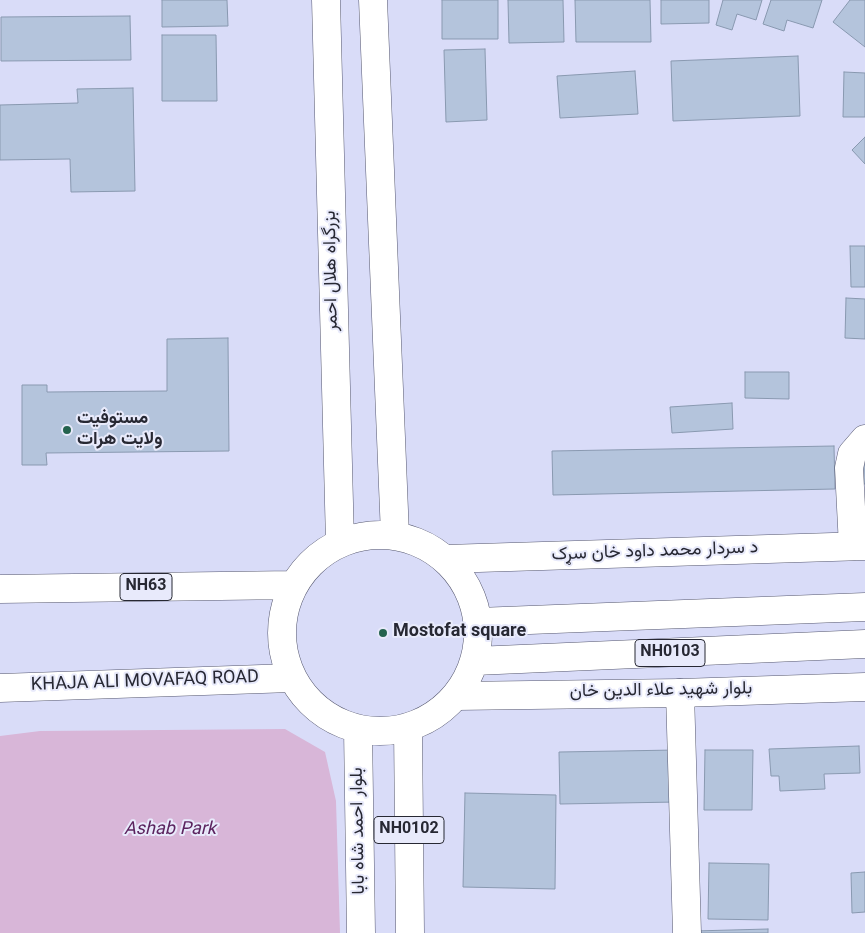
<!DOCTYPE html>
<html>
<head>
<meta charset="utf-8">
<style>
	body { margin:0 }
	canvas { display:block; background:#d9dcf8 }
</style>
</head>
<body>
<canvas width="865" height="933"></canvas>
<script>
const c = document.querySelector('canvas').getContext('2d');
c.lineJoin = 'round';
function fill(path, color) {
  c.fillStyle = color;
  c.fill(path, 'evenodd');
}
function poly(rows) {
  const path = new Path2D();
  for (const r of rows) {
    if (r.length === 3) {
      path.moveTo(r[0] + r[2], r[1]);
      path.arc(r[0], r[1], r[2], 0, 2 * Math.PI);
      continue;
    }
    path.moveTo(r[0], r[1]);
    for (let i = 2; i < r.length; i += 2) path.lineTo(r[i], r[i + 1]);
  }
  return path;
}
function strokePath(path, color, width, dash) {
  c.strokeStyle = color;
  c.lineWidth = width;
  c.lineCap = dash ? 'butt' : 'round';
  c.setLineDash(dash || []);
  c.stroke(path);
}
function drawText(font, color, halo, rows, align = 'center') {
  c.font = font + ' Georgia,Vazirmatn,serif';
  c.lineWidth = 4;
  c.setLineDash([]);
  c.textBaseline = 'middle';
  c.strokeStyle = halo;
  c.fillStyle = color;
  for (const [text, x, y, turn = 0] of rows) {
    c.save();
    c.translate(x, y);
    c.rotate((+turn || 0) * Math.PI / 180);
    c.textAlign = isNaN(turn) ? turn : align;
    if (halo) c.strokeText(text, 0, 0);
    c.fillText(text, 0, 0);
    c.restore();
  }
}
fill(poly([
	[285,729,325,752,336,801,340,933,0,933,0,736,40,731]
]), '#d8b6d8');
const building = poly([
	[162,0,227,0,228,26,162,27,162,0],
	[442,0,498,0,498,39,442,39,442,0],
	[508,0,563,0,564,42,509,43,508,0],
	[575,0,650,0,651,42,576,42,575,0],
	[661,0,709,0,709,23,661,24,661,0],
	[723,0,762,0,756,20,737,14,732,30,716,25,723,0],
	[771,0,822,0,813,28,787,20,784,31,763,24,771,0],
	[850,0,865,0,865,47,833,22,850,0],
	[130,16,131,60,1,61,1,17,130,16],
	[162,35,216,35,217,101,162,101,162,35],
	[485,49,487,120,446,122,444,50,485,49],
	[798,56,800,116,673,121,671,61,798,56],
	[635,71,638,114,560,118,557,76,635,71],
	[844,72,865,73,865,117,843,117,844,72],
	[133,88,135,191,71,192,70,159,0,160,0,105,78,103,77,89,133,88],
	[865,137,865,164,852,150,865,137],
	[850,246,865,246,865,287,851,287,850,246],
	[846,298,865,299,865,339,845,338,846,298],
	[228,338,229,451,46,453,47,465,22,465,22,385,47,385,47,392,167,391,167,339,228,338],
	[745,372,789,372,789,399,745,398,745,372],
	[732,403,733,429,672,433,670,407,732,403],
	[834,446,835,489,553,495,552,451,834,446],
	[865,457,865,484,862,484,862,458,865,457],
	[859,746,860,773,824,774,825,789,780,791,779,776,771,776,769,749,859,746],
	[676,750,677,802,560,804,559,752,676,750],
	[705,750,753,750,752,810,704,810,705,750],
	[465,793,556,795,555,889,463,887,465,793],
	[709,863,769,864,768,920,708,919,709,863],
	[865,872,865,912,852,913,851,873,865,872],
	[768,929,768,933,694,933,694,931,768,929]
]);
fill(building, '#b4c4dc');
strokePath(building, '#8999b0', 1);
const minor = poly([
	[853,546,849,468,852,454,865,439],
	[680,693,687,933]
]);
const tertiary = poly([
	[446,559,865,546],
	[456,696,680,693,865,687]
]);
const trunk = poly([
	[326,0,340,542],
	[373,0,395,535],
	[380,633,98],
	[0,589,293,585],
	[478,622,865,607],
	[475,661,865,644],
	[0,688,291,678],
	[408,727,410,933],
	[358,729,361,933]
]);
strokePath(minor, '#565870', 29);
strokePath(tertiary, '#565870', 29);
strokePath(trunk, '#565870', 29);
strokePath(minor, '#fff', 28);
strokePath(tertiary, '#fff', 28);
strokePath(trunk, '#fff', 28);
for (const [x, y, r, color] of [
	[67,430,5,"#24624e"],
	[383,633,5,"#24624e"]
]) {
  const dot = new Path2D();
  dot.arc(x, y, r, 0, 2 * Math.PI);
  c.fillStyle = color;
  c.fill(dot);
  strokePath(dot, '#e8eafb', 2);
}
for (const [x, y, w] of [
	[146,587,52],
	[670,653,70],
	[409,830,70]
]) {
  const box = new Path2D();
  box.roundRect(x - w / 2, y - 13.5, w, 27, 4);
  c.fillStyle = '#e8eafb';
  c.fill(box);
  strokePath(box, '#272833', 1);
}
drawText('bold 16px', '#272833', null, [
	["NH63",146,587],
	["NH0103",670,653],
	["NH0102",409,830]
]);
drawText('18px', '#272833', '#e8eafb', [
	["بزرگراه هلال احمر",333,271,-91],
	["د سردار محمد داود خان سړک",655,553,-2],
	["KHAJA ALI MOVAFAQ ROAD",145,683,-2],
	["بلوار شهید علاء الدین خان",661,692,-1],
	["بلوار احمد شاه بابا",360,831,-91]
]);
drawText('bold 18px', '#272833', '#e8eafb', [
	["مستوفیت",77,420],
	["ولایت هرات",77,441],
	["Mostofat square",393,633]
], 'left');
drawText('italic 18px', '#5c245f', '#e8eafb', [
	["Ashab Park",170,831]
]);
</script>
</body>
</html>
